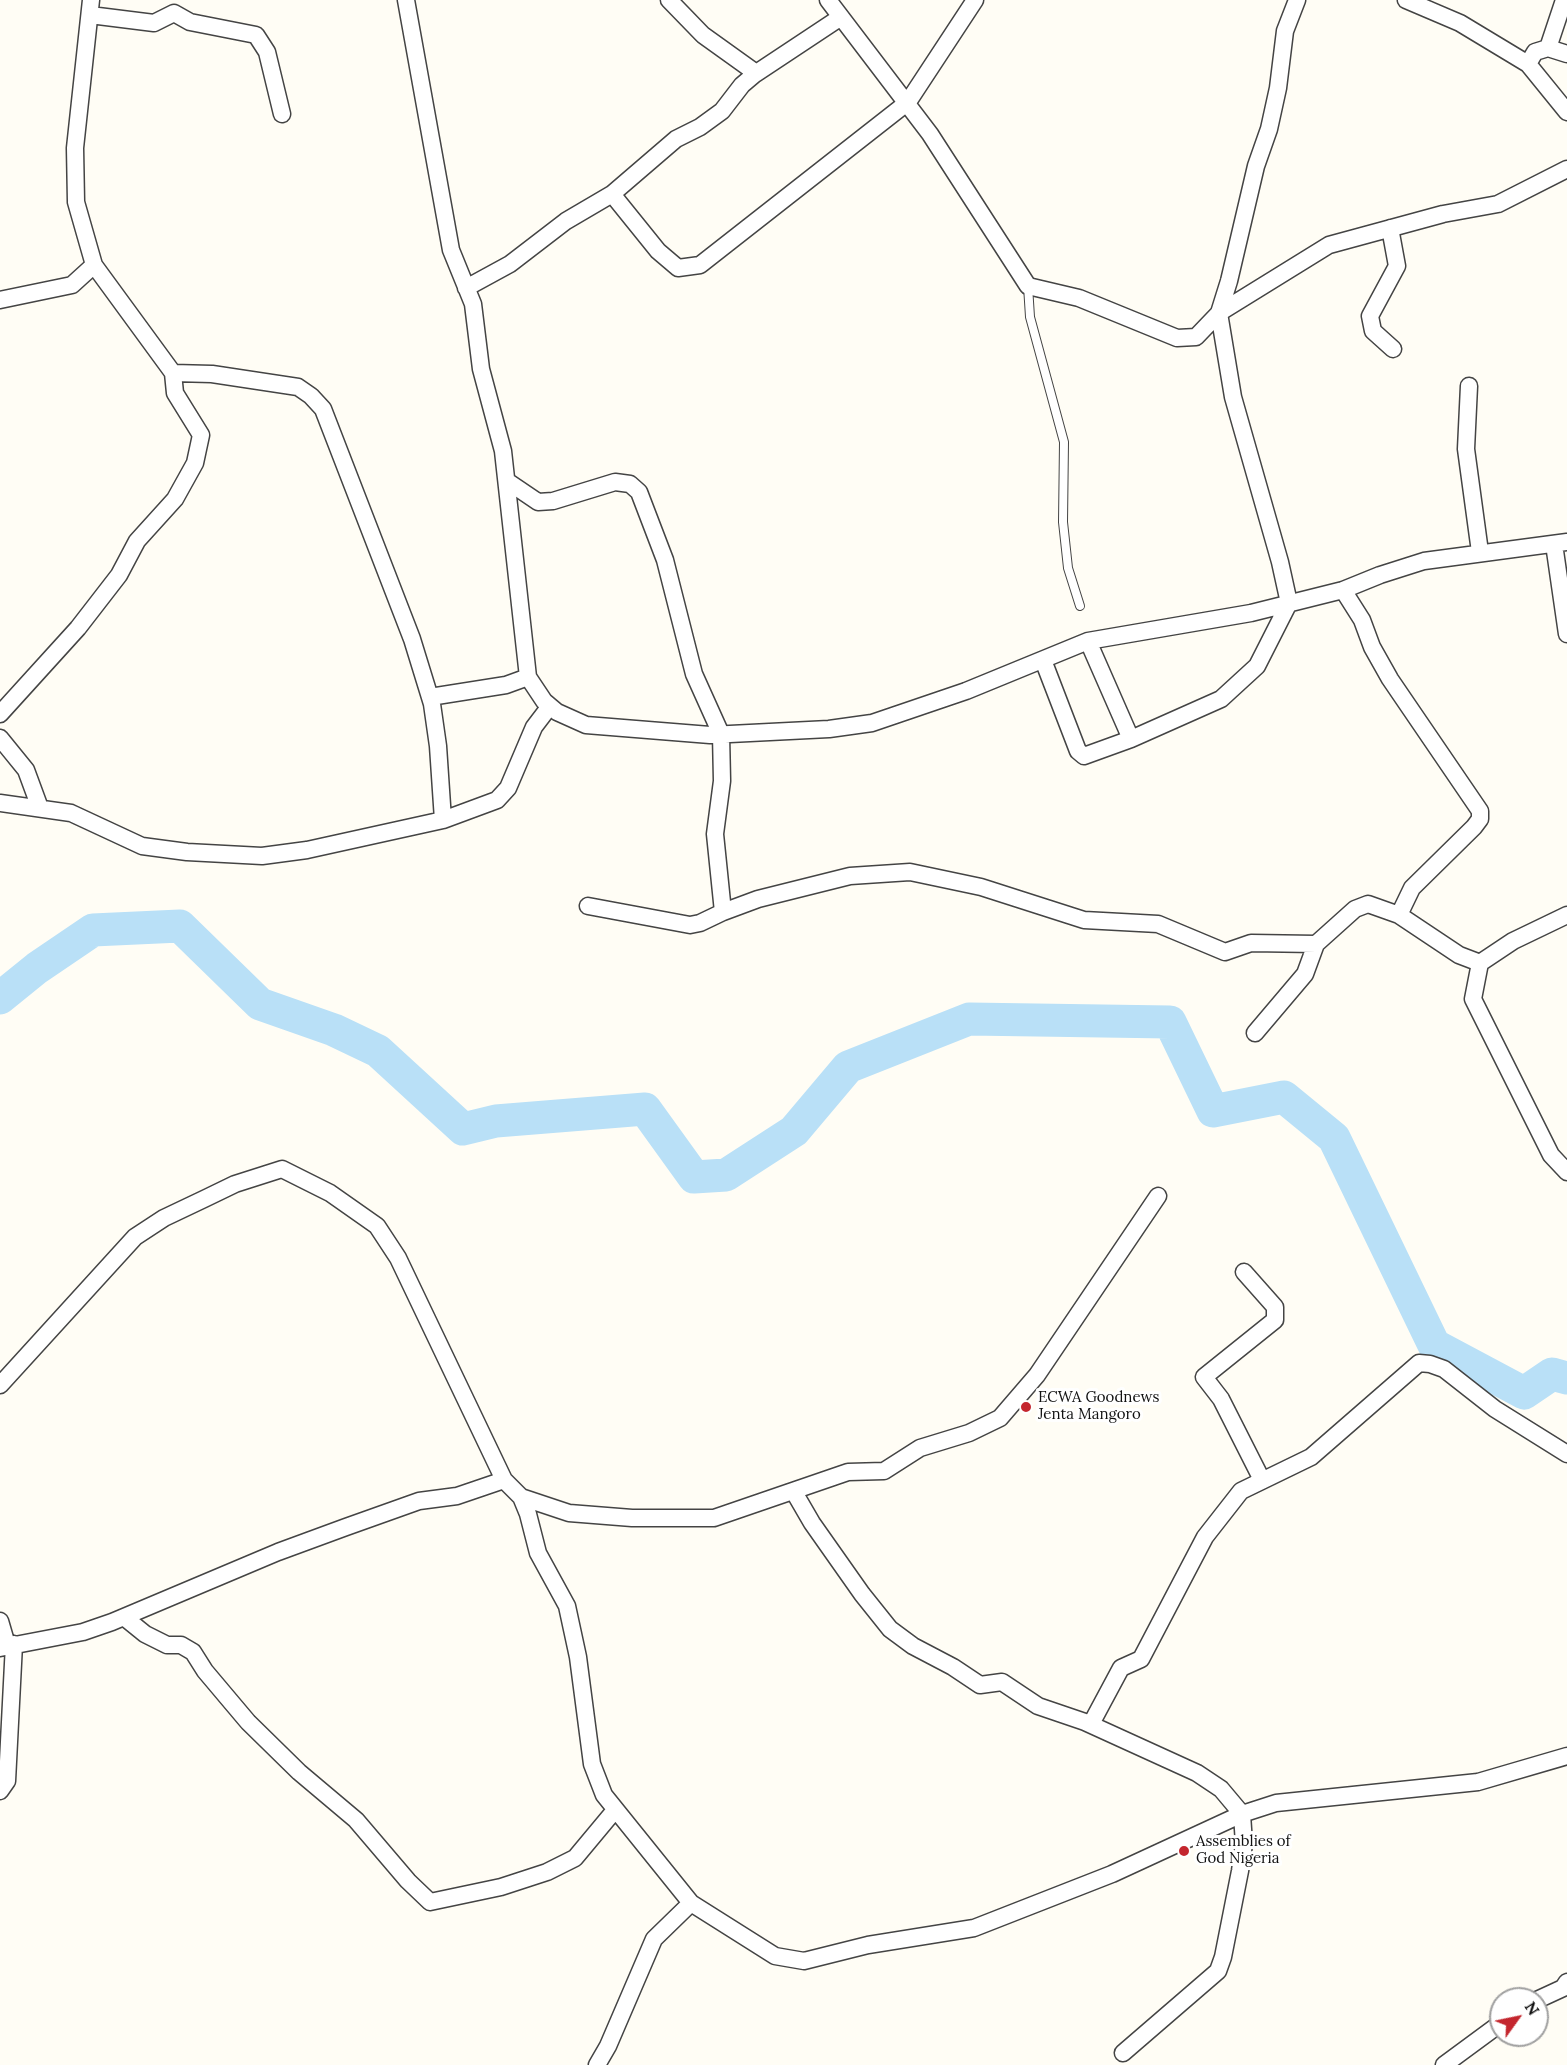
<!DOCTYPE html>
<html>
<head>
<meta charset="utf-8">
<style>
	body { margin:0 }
	#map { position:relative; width:1567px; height:2065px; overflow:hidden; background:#fffdf5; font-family:Lora,serif }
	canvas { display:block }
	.north { position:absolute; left:1489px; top:1987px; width:60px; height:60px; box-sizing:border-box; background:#fff; border:2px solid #a0a0a0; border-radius:50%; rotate:57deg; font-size:16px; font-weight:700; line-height:24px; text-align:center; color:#111 }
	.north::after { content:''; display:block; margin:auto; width:21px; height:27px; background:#c4262e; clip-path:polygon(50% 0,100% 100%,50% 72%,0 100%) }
</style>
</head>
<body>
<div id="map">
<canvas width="1567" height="2065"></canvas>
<div class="north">N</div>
</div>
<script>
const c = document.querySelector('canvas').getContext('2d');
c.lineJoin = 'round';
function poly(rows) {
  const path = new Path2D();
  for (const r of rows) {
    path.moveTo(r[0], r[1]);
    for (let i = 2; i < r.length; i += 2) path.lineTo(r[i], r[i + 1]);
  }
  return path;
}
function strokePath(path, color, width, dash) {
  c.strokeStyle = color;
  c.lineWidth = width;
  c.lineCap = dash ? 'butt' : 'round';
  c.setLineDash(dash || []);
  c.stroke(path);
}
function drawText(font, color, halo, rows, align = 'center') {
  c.font = font + ' Lora,serif';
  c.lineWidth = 6;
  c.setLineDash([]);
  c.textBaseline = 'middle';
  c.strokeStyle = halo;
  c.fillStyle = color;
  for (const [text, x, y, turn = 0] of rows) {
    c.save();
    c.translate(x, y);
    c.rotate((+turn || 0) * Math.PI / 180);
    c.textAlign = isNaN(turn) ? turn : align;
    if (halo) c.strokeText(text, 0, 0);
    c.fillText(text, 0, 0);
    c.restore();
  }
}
strokePath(poly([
	[0,998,37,968,93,930,180,926,260,1004,334,1030,378,1051,463,1129,496,1121,645,1109,694,1177,726,1175,794,1131,848,1067,969,1019,1170,1022,1213,1111,1284,1097,1334,1138,1434,1345,1524,1393,1552,1374,1567,1378]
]), '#b9e0f7', 33);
const lane = poly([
	[1028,286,1030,317,1064,442,1063,522,1068,568,1080,606]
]);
const street = poly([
	[91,0,75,148,76,202,94,265,173,373,212,374,298,387,311,396,323,409,412,639,432,704,438,746,443,820],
	[406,0,451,250,473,304,481,369,503,451,528,677,544,701,557,712,586,725,710,735,829,729,872,723,966,691,1088,641,1251,613,1343,590,1380,575,1424,561,1567,542],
	[669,0,703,35,756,73],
	[828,0,930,134,1028,286,1079,298,1177,338,1196,337,1219,313,1329,245,1443,214,1498,204,1567,169],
	[1406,0,1460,23,1528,64,1567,112],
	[90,15,154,23,174,13,190,22,256,35,267,52,282,114],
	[1548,48,1564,0],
	[1528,64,1535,52,1548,48,1567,54],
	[612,194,658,251,678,268,700,265,908,102,975,0],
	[1390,228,1397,266,1370,316,1373,331,1393,349],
	[466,288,510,264,566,221,612,194,676,139,700,127,722,111,742,85,755,74,841,17],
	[0,300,72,285,94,265],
	[1469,386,1466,449,1480,552],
	[507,481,538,502,553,501,615,482,630,484,639,492,665,560,694,674,721,734,722,781,715,834,723,912,758,899,850,876,910,872,981,887,1084,920,1158,924,1225,952,1251,943,1316,944,1355,909,1368,904,1399,915,1459,955,1480,963,1513,941,1567,915],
	[1554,544,1567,634],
	[1343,590,1362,620,1372,647,1390,679,1480,811,1480,819,1474,827,1412,888,1399,915],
	[1088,641,1131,739],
	[1043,660,1078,751,1084,756,1131,739,1221,699,1257,666,1289,603,1280,562,1233,397,1219,313,1229,281,1256,166,1269,129,1278,88,1285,31,1297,0],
	[430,697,506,685,528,677],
	[0,714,78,628,119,575,137,541,175,499,195,463,201,435,175,393,173,373],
	[0,738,26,770,40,808],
	[0,803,71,813,142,846,187,852,262,856,307,850,443,820,497,800,508,788,534,727,550,706],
	[588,906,690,925,700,923,723,912],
	[1480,963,1473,999,1551,1155,1567,1172],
	[1255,1033,1305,974,1316,944],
	[1244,1272,1275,1307,1275,1320,1204,1377,1221,1399,1262,1480],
	[0,1385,135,1237,164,1218,204,1199,235,1184,282,1169,330,1193,377,1226,398,1258,504,1480],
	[794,1492,812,1523,862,1594,890,1629,913,1646,953,1667,980,1685,1002,1682,1038,1706,1085,1722,1197,1773,1221,1789,1242,1814,1244,1844,1240,1871,1223,1957,1218,1971,1123,2053],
	[521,1497,569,1513,632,1518,714,1518,848,1472,884,1471,920,1448,969,1433,1000,1418,1037,1375,1158,1196],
	[124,1617,145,1634,167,1645,181,1645,193,1652,205,1671,248,1722,299,1772,356,1820,408,1881,430,1902,501,1887,547,1872,575,1858,615,1810],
	[0,1621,7,1645],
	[0,1648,83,1632,112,1622,278,1552,346,1527,419,1501,457,1496,504,1480,521,1497,528,1514,538,1553,567,1606,578,1657,592,1764,604,1795,691,1903,775,1956,804,1961,868,1945,974,1928,1112,1874,1242,1814,1276,1803,1478,1782,1567,1756],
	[1091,1724,1121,1668,1141,1659,1205,1537,1241,1491,1311,1457,1419,1363,1430,1364,1444,1369,1495,1409,1567,1454],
	[0,1791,7,1781,14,1644],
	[1537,2000,1563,1988,1567,1982],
	[597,2065,608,2046,654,1939,691,1903],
	[1444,2065,1501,2023]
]);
strokePath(lane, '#444', 10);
strokePath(street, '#444', 19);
strokePath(lane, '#fff', 8);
strokePath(street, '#fff', 16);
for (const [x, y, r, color] of [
	[1026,1407,6,"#c4262e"],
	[1184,1851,6,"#c4262e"]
]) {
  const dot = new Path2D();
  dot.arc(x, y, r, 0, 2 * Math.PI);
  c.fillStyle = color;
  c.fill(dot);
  strokePath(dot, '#fff', 2);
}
drawText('15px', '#111', '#fff', [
	["ECWA Goodnews",1038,1398],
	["Jenta Mangoro",1038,1415],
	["Assemblies of",1196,1842],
	["God Nigeria",1196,1859]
], 'left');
</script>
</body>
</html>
